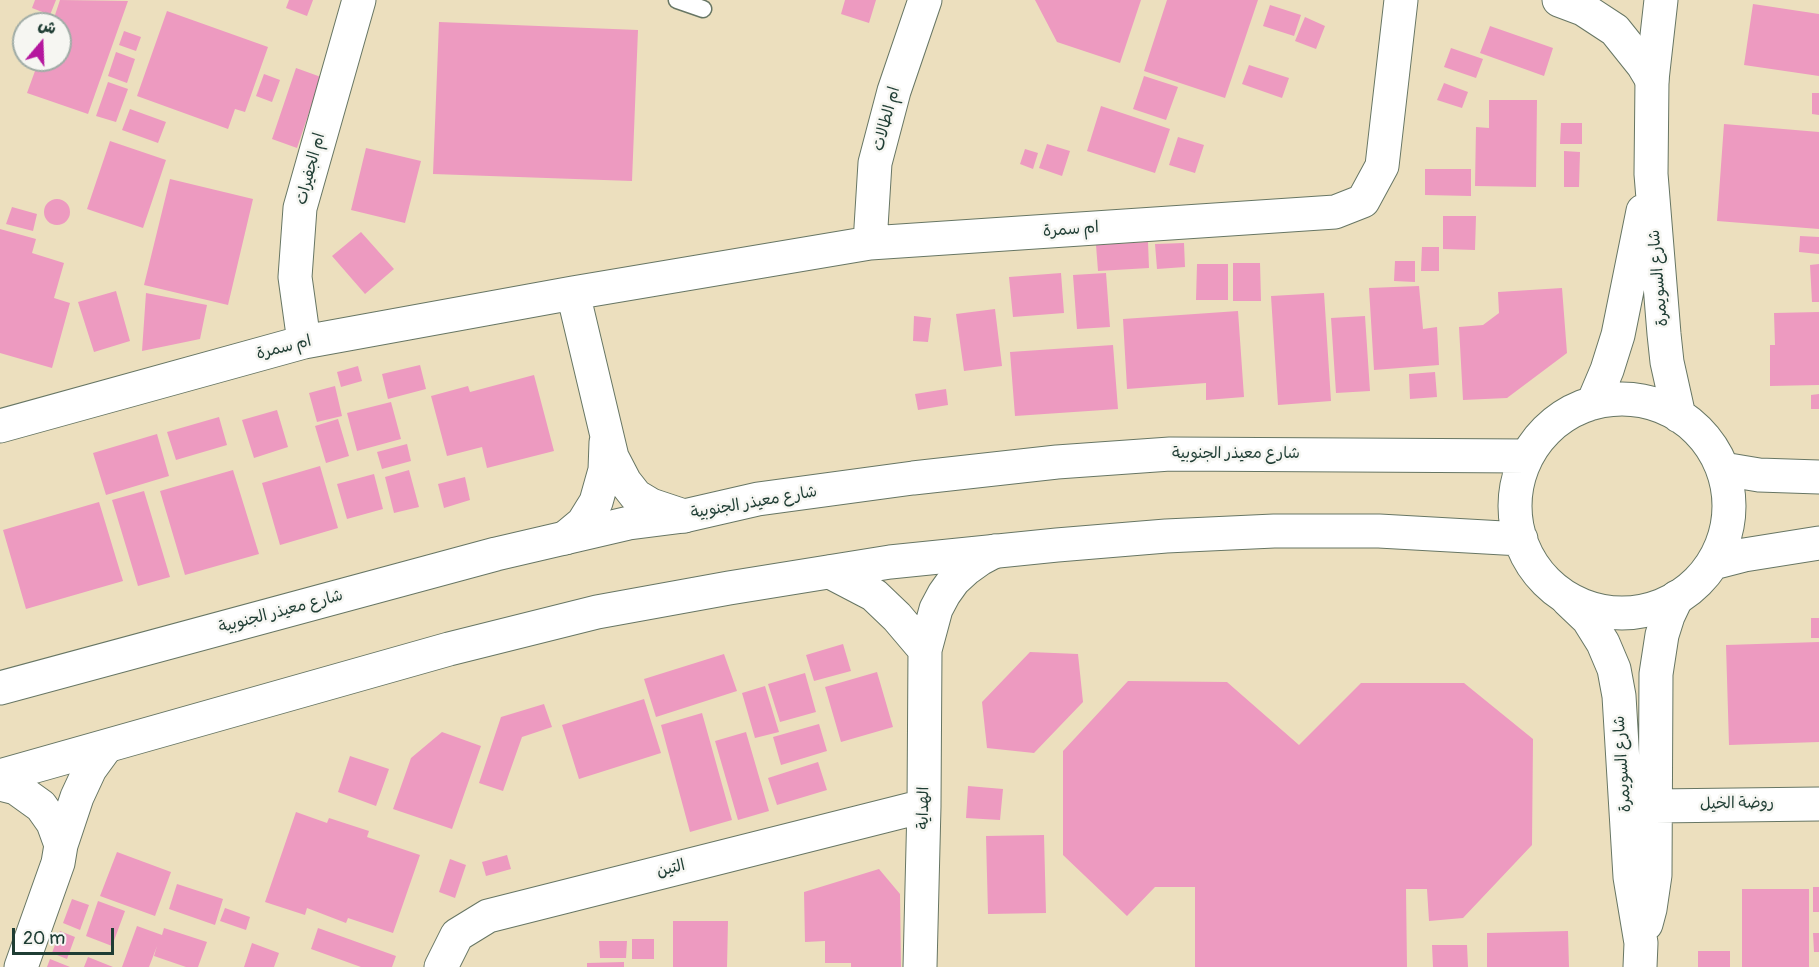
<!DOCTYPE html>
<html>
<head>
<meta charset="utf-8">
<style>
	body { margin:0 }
	#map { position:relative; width:1819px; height:967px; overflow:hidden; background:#ecdfbe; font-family:Pangolin,"Playpen Sans Arabic",sans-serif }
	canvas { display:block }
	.north { position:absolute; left:12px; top:12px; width:60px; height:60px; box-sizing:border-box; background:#f6f6f2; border:2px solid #a0aca6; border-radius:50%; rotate:19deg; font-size:16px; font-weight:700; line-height:24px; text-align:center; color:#1f3d34 }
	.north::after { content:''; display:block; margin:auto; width:21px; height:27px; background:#b5179e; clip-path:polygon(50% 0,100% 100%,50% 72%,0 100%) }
	.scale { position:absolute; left:12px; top:928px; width:102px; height:27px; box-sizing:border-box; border:3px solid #1f3d34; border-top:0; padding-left:8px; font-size:18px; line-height:21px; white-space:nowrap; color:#1f3d34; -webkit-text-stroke:4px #f6f6f2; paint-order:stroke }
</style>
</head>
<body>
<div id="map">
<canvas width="1819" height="967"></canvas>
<div class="north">ش</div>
<div class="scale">20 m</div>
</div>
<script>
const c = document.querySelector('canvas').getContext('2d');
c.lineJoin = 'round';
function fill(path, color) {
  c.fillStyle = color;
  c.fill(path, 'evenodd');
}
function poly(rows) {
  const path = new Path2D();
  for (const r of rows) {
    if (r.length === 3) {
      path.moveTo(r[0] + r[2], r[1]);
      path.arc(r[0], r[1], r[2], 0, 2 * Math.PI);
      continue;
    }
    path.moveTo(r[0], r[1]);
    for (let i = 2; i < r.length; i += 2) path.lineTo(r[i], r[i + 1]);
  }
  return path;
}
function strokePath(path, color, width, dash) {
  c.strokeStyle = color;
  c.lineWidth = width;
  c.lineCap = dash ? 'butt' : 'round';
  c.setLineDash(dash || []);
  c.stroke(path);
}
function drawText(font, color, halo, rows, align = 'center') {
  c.font = font + ' Pangolin,"Playpen Sans Arabic",sans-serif';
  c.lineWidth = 5;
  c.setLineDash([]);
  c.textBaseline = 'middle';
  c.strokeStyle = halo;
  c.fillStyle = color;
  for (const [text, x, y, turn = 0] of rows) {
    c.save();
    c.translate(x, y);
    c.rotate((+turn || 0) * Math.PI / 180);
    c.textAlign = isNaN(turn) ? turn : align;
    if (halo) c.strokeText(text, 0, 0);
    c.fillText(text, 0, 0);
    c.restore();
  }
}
fill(poly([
	[35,0,56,0,50,15,32,8],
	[60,0,128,1,88,114,27,93,39,60,60,60,60,24,52,24],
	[289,0,313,0,307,16,286,8],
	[845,0,876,0,869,23,841,14],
	[1035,0,1141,0,1120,63,1057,42],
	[1167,0,1258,0,1225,98,1144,71],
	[1753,4,1819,14,1819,76,1744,65],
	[1270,5,1301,15,1294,36,1263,26],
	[167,11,268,47,245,112,235,109,228,129,137,96],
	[1305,17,1325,26,1316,49,1295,41],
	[439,22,638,30,632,181,433,174],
	[1490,26,1553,48,1544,76,1480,53],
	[124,31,141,37,136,51,119,45],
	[1451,48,1483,59,1476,78,1444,67],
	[116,52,135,59,127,83,108,76],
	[1249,65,1289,78,1282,98,1242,84],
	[296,68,321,77,297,148,272,139],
	[264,74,280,80,272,102,256,96],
	[1144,76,1178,87,1166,120,1133,109],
	[108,82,128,89,116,122,96,116],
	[1444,83,1468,92,1462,108,1437,100],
	[1812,93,1819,93,1819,115,1812,114],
	[1489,100,1537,100,1536,187,1475,186,1476,127,1489,128],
	[1101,106,1170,129,1155,173,1087,151],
	[130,109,166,122,158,143,122,130],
	[1561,123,1582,123,1582,144,1560,144],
	[1724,124,1819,132,1819,229,1717,221],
	[1178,137,1204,145,1195,173,1169,165],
	[110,141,166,160,143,228,87,209],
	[1047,144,1070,151,1062,176,1039,168],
	[366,148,421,161,405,223,351,210],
	[1025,149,1038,153,1033,169,1020,164],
	[1564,151,1580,152,1579,187,1564,187],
	[1425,169,1471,169,1471,196,1425,195],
	[170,179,253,199,228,305,144,285],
	[57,212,13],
	[12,207,37,214,33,231,6,224],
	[1443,216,1476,216,1475,250,1443,249],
	[0,229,36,239,32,253,64,263,54,298,70,303,52,368,0,353],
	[361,232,394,269,365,294,332,256],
	[1800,236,1819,237,1819,254,1799,252],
	[1148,242,1149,268,1098,271,1096,245],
	[1184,243,1185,267,1157,269,1155,244],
	[1422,247,1439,247,1439,271,1421,271],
	[1395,261,1415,261,1415,282,1394,281],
	[1233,263,1260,263,1261,301,1233,301],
	[1197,264,1228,264,1228,300,1196,300],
	[1819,264,1819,302,1812,302,1810,265],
	[1061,273,1064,313,1013,317,1009,277],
	[1106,273,1110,327,1077,329,1073,275],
	[1419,286,1423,329,1437,327,1439,365,1374,370,1369,288],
	[1562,288,1567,353,1507,398,1463,400,1459,327,1483,325,1499,313,1498,292],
	[116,291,130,341,94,352,78,302],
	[146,293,207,305,200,339,142,351],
	[1324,293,1331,401,1278,405,1271,296],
	[995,309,1002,366,964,371,956,314],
	[1238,311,1244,397,1206,400,1206,383,1127,389,1123,319],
	[1819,312,1819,385,1770,386,1770,345,1775,345,1774,313],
	[914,316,931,318,928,342,913,341],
	[1365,316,1370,391,1336,393,1331,318],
	[1113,345,1118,409,1015,416,1010,352],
	[420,365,426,389,388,399,382,374],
	[358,366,362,381,341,387,337,372],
	[1435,372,1437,397,1410,399,1409,374],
	[534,375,554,451,487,468,482,447,447,456,431,396,468,386,470,392],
	[335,386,342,416,317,422,309,393],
	[946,389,948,405,918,410,915,394],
	[1819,394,1819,409,1811,409,1811,395],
	[391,402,401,439,357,451,347,413],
	[277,410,288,447,254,458,242,420],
	[219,417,227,445,176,460,167,432],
	[338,419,349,456,326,463,315,426],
	[157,434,169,476,106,495,93,453],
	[407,444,411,461,382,469,377,452],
	[320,466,338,528,280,545,262,483],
	[233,470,259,554,185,575,160,491],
	[409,470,419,507,394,513,385,477],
	[374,474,383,509,347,519,337,484],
	[465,477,470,500,444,508,438,484],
	[144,491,170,577,138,586,112,500],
	[99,502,123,581,26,609,3,530],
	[1811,618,1819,618,1819,638,1811,638],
	[1819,642,1819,742,1729,745,1726,645],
	[843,644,851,671,814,681,806,655],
	[1030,652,1078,654,1083,702,1034,753,987,748,982,702],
	[724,654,737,691,656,717,644,679],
	[877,672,893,727,841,742,825,687],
	[805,673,816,712,780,722,768,684],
	[1128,681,1227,682,1299,745,1361,683,1464,683,1533,739,1532,845,1463,918,1429,921,1427,889,1406,889,1407,967,1195,967,1195,887,1155,887,1127,916,1063,855,1063,751],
	[765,686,779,732,755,738,742,693],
	[644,699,661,753,579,779,562,725],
	[544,704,552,727,522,737,503,791,479,783,501,717],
	[702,713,732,820,690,832,661,725],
	[819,724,827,751,781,765,773,737],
	[442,732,481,746,452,829,393,809,411,758],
	[746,732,769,811,738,820,715,741],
	[350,756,389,769,376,806,338,792],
	[818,762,827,790,777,805,768,778],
	[968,786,1003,789,1000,820,966,818],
	[296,812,327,823,329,818,369,831,367,837,420,855,393,933,348,918,346,923,307,908,305,915,265,902],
	[1044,835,1046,913,988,914,986,836],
	[117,852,171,872,155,916,100,896],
	[507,855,511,869,486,876,482,862],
	[450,859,466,865,455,898,439,892],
	[879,869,900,894,901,967,851,967,851,963,825,963,825,941,805,942,804,892],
	[177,884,223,899,215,925,169,909],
	[1813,887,1819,887,1819,912,1813,912],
	[1742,889,1809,889,1809,967,1742,967],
	[72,899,89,905,80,930,63,923],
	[98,901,125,911,112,946,86,936],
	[225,908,250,917,246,930,220,921],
	[673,921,728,921,727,967,673,967],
	[137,926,162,935,164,928,207,942,198,967,186,967,154,956,157,946,149,967,122,967],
	[318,928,396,956,392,967,361,967,311,949],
	[60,931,75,937,67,959,52,953],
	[1568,931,1569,967,1487,967,1487,933],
	[1813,933,1819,933,1819,952,1814,952],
	[632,939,654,939,654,959,632,959],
	[599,941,627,941,626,958,600,958],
	[252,943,279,953,274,967,244,967],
	[1432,945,1467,945,1468,967,1433,967],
	[1698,951,1730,951,1730,967,1698,967],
	[88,957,113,967,84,967],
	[50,959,70,967,47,967],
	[624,962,624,967,587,967,587,963]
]), '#ed9ac0');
const service = poly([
	[677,0,703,9]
]);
const minor = poly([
	[1559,0,1583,9,1615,30,1643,65,1652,80],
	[870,243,875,163,894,91,925,0],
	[573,293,612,457,625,482,636,496,651,505,684,516],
	[304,342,295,277,300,208,359,0],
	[0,426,304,342,573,293,870,243,1335,212,1363,201,1382,166,1401,0],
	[565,538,583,523,596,502,605,470,606,442],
	[830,572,874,595,897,617,925,650],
	[1568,600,1588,619,1603,643,1614,669,1619,696,1630,877,1641,943,1640,967],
	[0,784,16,788,41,806,53,823,61,845],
	[1655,806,1819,804],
	[1646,924,1650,909,1655,875,1656,674,1662,635,1668,616,1677,597],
	[21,967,58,863,61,845,77,797,90,769,106,747],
	[441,967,457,935,488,916,924,806],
	[920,967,924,806,925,650,936,609,944,594,954,580,966,569,980,559,995,551]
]);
const tertiary = poly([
	[1661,0,1652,80,1651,174,1664,334,1667,362,1679,416],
	[1622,506,107],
	[1593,403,1607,370,1618,335,1643,211],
	[1723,469,1759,475,1819,477],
	[1713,563,1744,555,1819,543],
	[0,688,496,554,629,523,684,516,758,499,913,478,1057,462,1170,454,1527,456],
	[0,776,449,649,597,612,729,588,890,562,1057,545,1166,536,1274,531,1379,531,1521,539]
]);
strokePath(service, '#677664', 19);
strokePath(minor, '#677664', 35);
strokePath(tertiary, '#677664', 35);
strokePath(service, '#fff', 16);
strokePath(minor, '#fff', 33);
strokePath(tertiary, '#fff', 33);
drawText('16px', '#1f3d34', '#f6f6f2', [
	["ام الطالات",887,119,-75],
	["ام الجفيرات",311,169,-75],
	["ام سمرة",1071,230,-4],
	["شارع السويمرة",1659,278,-95],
	["ام سمرة",284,348,-14],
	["شارع معيذر الجنوبية",1236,454],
	["شارع معيذر الجنوبية",754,503,-10],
	["شارع معيذر الجنوبية",281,612,-15],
	["شارع السويمرة",1623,764,-94],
	["روضة الخيل",1737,804,-1],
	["الهداية",924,808,-89],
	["التين",671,869,-14]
]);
</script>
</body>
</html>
